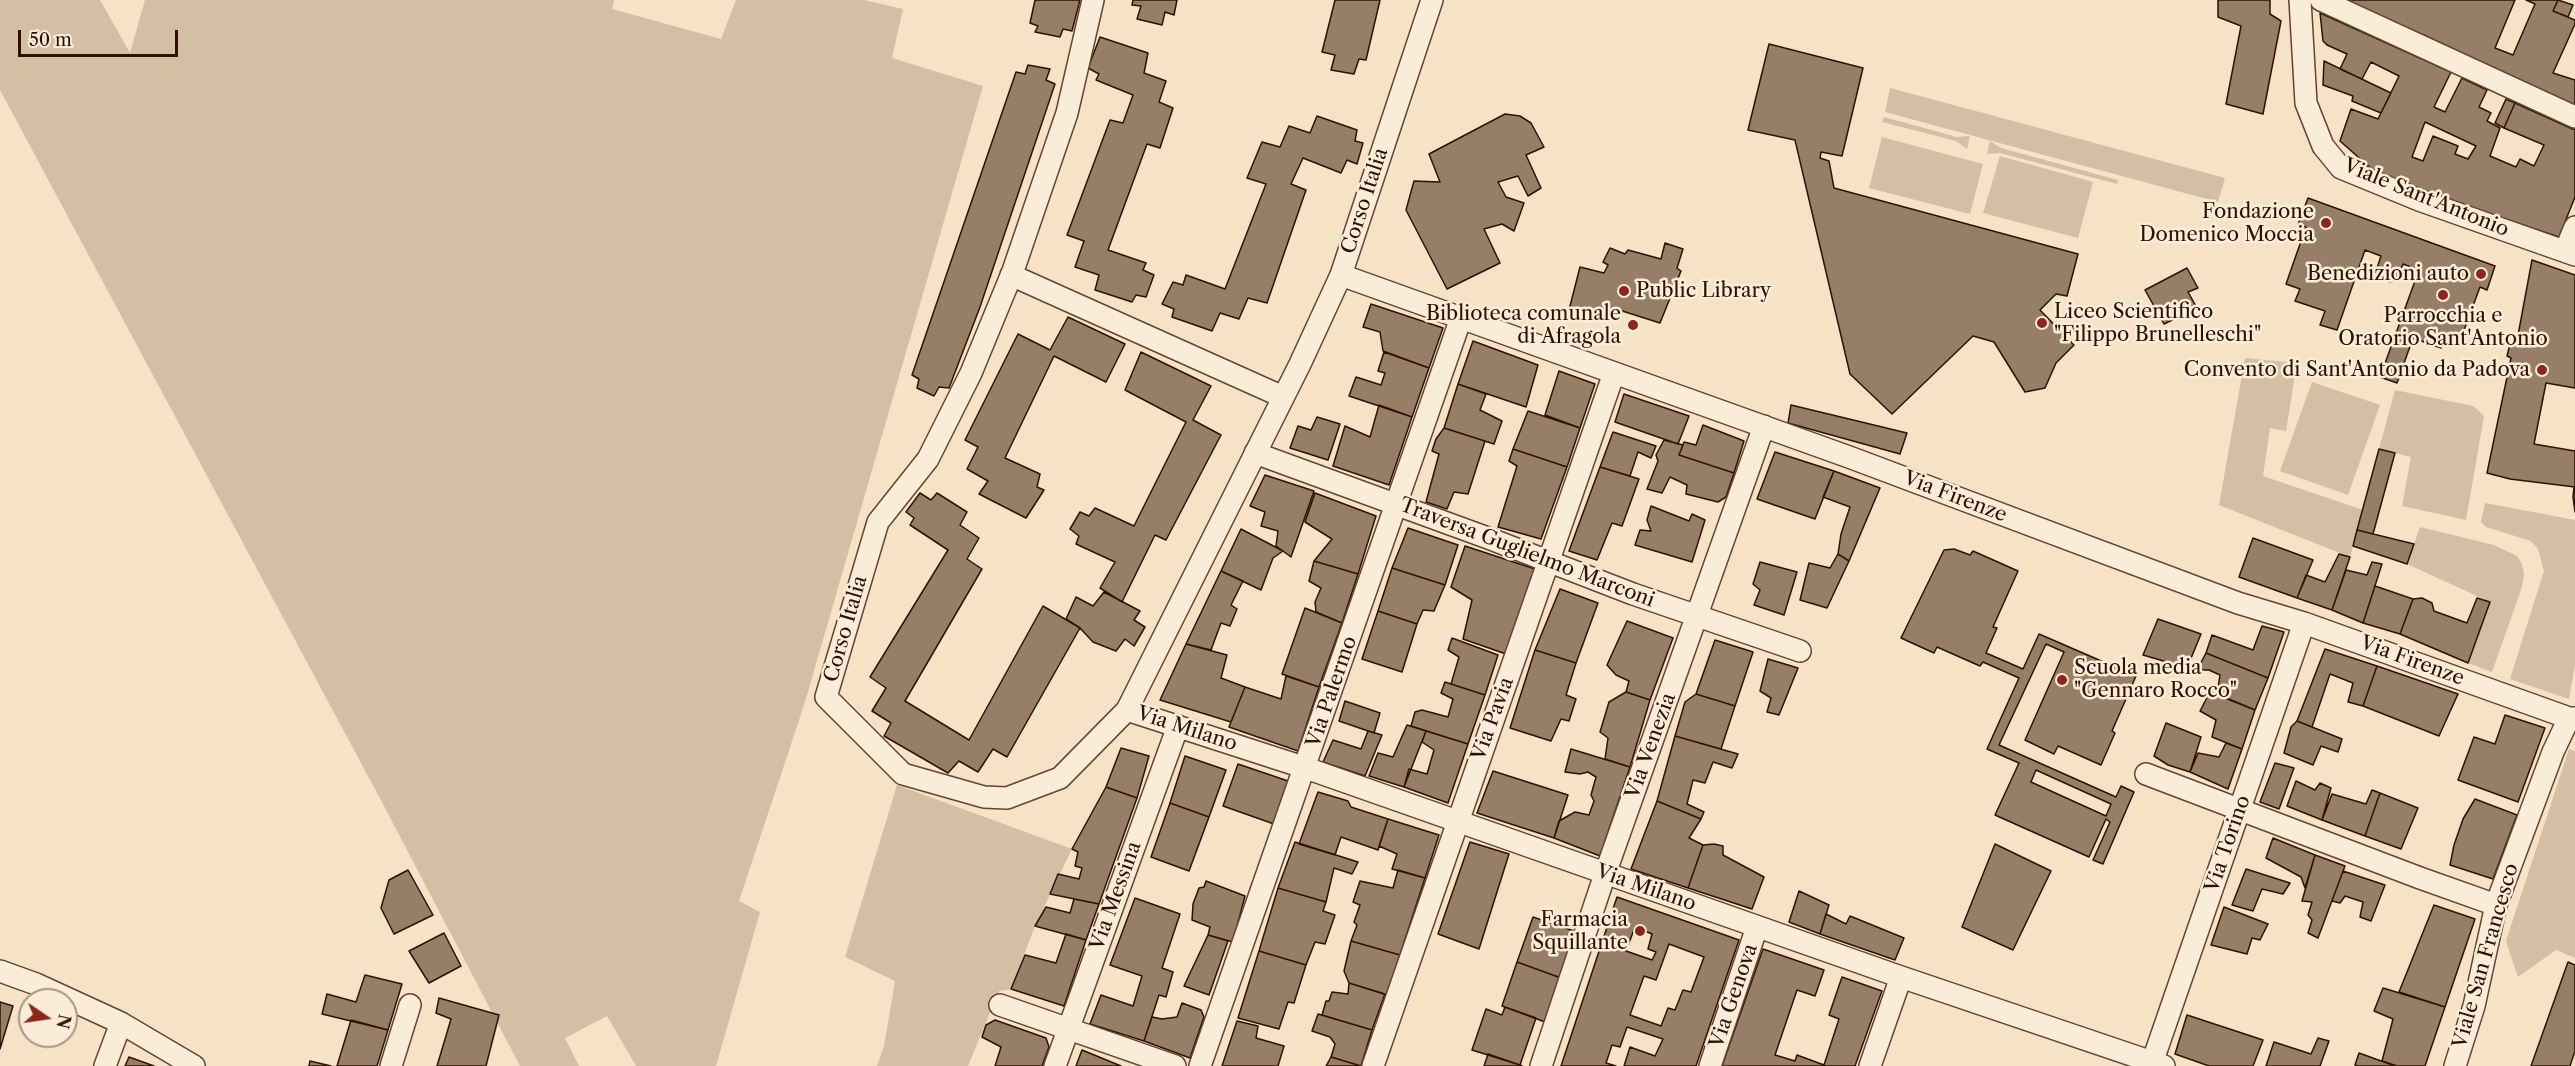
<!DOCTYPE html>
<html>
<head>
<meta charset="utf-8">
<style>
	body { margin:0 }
	#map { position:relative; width:2575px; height:1066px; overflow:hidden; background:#f6e2c5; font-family:"Libre Caslon Text",serif }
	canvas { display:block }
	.north { position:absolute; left:18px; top:988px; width:60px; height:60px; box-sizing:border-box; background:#f9ecd9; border:2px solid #a99483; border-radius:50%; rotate:103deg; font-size:16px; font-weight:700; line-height:24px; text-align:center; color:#301101 }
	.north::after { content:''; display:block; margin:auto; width:21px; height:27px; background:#8f2418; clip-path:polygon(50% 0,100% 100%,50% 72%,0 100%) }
	.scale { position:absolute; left:18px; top:30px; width:160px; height:27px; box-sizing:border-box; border:3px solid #301101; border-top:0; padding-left:8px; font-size:18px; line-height:21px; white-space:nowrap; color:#301101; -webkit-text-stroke:4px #f9ecd9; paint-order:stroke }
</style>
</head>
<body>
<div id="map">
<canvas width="2575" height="1066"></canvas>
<div class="north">N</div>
<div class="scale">50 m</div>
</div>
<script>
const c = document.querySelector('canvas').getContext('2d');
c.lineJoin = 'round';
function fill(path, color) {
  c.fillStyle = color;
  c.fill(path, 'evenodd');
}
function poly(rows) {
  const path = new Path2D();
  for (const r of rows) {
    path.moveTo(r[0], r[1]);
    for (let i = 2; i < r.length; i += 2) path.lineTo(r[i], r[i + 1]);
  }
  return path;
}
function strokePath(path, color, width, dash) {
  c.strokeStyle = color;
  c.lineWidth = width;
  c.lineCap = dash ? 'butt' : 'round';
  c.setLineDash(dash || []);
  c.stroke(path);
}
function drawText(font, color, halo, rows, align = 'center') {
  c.font = font + ' "Libre Caslon Text",serif';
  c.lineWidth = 5;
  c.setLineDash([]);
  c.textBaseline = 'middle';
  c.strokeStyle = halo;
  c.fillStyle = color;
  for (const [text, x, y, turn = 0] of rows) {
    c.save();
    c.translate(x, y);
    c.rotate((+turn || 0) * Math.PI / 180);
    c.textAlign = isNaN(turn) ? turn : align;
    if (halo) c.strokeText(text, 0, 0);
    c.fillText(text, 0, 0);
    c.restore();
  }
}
fill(poly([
	[0,0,100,0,130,53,145,0,614,0,612,9,721,39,736,0,864,0,903,9,892,58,983,86,805,702,739,901,760,912,716,1066,636,1066,607,1016,565,1038,579,1066,520,1066,383,804,0,90],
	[1890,88,2225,178,2218,202,1885,112],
	[1884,117,1957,137,1970,136,1967,149,1956,141,1882,122],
	[1882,137,1983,164,1970,214,1869,188],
	[1990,141,2001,148,2118,180,2117,184,2000,153,1987,154],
	[2000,156,2093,182,2078,238,1983,213],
	[2245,358,2297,363,2286,431,2270,428,2263,476,2363,510,2350,557,2219,505],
	[2312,382,2380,405,2348,495,2280,471],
	[2395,390,2473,406,2484,416,2466,520,2402,506,2411,457,2379,449],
	[2485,503,2575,520,2575,665,2569,699,2510,679,2544,571,2538,549,2531,541,2486,527,2481,522],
	[2420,527,2494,545,2517,556,2522,564,2524,573,2522,587,2492,672,2468,663,2490,602,2407,564],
	[2569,749,2575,751,2575,958,2556,950,2518,977,2506,941],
	[897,785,1072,849,1035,926,1011,989,999,991,968,1066,877,1066,884,1046,895,981,845,957]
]), '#d4bea4');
const building = poly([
	[1035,0,1080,0,1072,31,1063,29,1060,37,1035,32,1038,26,1030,23,1035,0],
	[1133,0,1177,0,1174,15,1165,12,1162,25,1137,19,1141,6,1132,5,1133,0],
	[1335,0,1380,0,1366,60,1359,59,1354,74,1331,70,1335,55,1322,52,1335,0],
	[2218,0,2270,0,2270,14,2281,21,2263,114,2226,104,2241,26,2218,17,2218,0],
	[2343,0,2515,0,2495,48,2513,55,2535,4,2526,0,2558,0,2553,11,2575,20,2575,24,2553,73,2575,80,2575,112,2521,82,2424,35,2421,40,2343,0],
	[2558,0,2573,5,2568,17,2553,11,2558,0],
	[2320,13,2451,72,2434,107,2445,112,2462,78,2487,90,2479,107,2491,113,2487,121,2500,128,2490,156,2516,167,2520,159,2534,166,2544,145,2504,128,2515,103,2575,130,2575,197,2559,237,2471,208,2375,172,2340,141,2351,109,2378,119,2399,76,2371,62,2362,79,2340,69,2347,54,2327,45,2323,41,2320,13],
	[2425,122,2476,146,2468,159,2455,154,2458,146,2433,136,2423,161,2412,157,2425,122],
	[1100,37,1148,53,1144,73,1166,81,1159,102,1173,108,1160,148,1147,144,1108,250,1146,263,1143,270,1154,275,1146,297,1136,295,1132,302,1095,290,1099,275,1075,267,1084,241,1067,235,1110,120,1123,123,1133,95,1096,80,1099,74,1088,68,1100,37],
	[1769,44,1863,68,1842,156,1821,152,1820,158,1829,161,1834,188,2078,254,2067,296,2056,294,2040,310,2074,345,2056,363,2045,388,2025,392,1994,342,1973,336,1892,414,1850,374,1795,140,1748,130,1769,44],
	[2324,61,2391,93,2381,113,2352,101,2353,96,2323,85,2324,61],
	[1028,65,1050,69,1046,80,1055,84,980,307,949,388,939,387,934,396,917,388,919,379,912,375,1016,72,1025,74,1028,65],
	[2506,99,2515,103,2504,128,2495,123,2506,99],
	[1505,114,1520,116,1531,123,1544,147,1526,155,1541,188,1528,196,1518,176,1498,182,1506,197,1524,203,1514,231,1502,224,1484,229,1500,263,1447,289,1406,210,1414,181,1440,182,1429,154,1505,114],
	[1317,116,1357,130,1355,141,1363,143,1357,164,1347,160,1341,173,1303,158,1291,184,1306,190,1267,303,1248,298,1239,319,1220,313,1212,331,1172,317,1174,309,1162,304,1173,282,1183,285,1186,275,1225,289,1266,184,1247,178,1262,142,1280,147,1289,126,1310,133,1317,116],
	[2308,198,2495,266,2487,290,2480,287,2460,341,2445,336,2441,348,2413,338,2397,383,2380,377,2419,270,2403,264,2398,277,2390,282,2380,278,2377,268,2381,256,2365,250,2337,330,2320,325,2325,311,2295,301,2300,289,2286,284,2306,227,2298,225,2308,198],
	[1665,243,1683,249,1677,268,1681,271,1660,323,1616,309,1610,321,1569,310,1580,267,1604,273,1608,265,1603,262,1610,248,1625,254,1628,250,1661,259,1665,243],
	[2532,260,2575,275,2575,388,2546,383,2534,444,2575,451,2575,487,2510,479,2487,473,2511,358,2507,356,2510,344,2516,346,2532,260],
	[2187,268,2198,288,2188,292,2197,308,2164,324,2145,290,2187,268],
	[1371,304,1443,328,1429,368,1383,351,1380,332,1363,327,1371,304],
	[1068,317,1125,344,1106,382,1054,356,1005,458,1040,474,1037,487,1044,490,1026,518,979,494,988,481,967,469,978,447,965,440,1018,334,1050,350,1068,317],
	[1473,341,1538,365,1526,407,1458,384,1473,341],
	[1141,352,1211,386,1193,420,1221,435,1166,540,1155,535,1122,602,1100,588,1115,562,1076,544,1079,536,1070,529,1080,512,1089,516,1095,508,1134,526,1186,422,1125,390,1141,352],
	[1384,352,1429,368,1412,417,1349,396,1356,377,1381,385,1385,373,1378,371,1384,352],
	[1559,371,1595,384,1580,428,1545,415,1559,371],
	[1458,384,1486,394,1480,410,1502,421,1494,444,1444,428,1458,384],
	[1624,394,1689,416,1678,444,1615,422,1624,394],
	[1379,405,1412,417,1389,485,1333,466,1345,426,1370,437,1379,405],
	[1791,405,1907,433,1900,454,1788,423,1791,405],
	[1528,411,1580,428,1567,467,1513,449,1528,411],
	[1317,417,1340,424,1328,460,1290,448,1298,426,1311,430,1317,417],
	[1703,425,1744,441,1734,473,1679,455,1684,442,1696,445,1703,425],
	[1444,428,1485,441,1468,494,1454,492,1447,509,1426,502,1439,454,1432,451,1436,439,1444,428],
	[1613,432,1656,446,1651,458,1638,452,1630,476,1600,467,1613,432],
	[1664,440,1683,445,1679,455,1734,473,1726,497,1718,502,1686,494,1687,485,1670,477,1662,493,1647,489,1658,461,1656,455,1664,440],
	[1513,449,1567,467,1541,539,1498,527,1517,466,1509,461,1513,449],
	[2379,449,2395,453,2373,534,2357,530,2379,449],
	[1775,452,1834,471,1815,519,1757,499,1775,452],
	[1600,467,1639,479,1622,526,1612,523,1597,560,1569,551,1600,467],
	[1834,471,1880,488,1849,561,1838,554,1841,534,1850,507,1823,497,1834,471],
	[1265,475,1314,491,1291,557,1276,546,1278,531,1261,526,1265,512,1250,506,1265,475],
	[2574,487,2575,487,2575,512,2573,497,2574,487],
	[920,493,931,500,937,493,967,512,960,525,979,538,967,559,982,569,905,701,969,740,1043,606,1080,628,1007,757,993,749,978,772,959,761,948,773,884,736,891,723,872,711,886,688,870,677,948,550,910,525,914,518,906,512,920,493],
	[1315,493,1376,516,1358,574,1314,561,1332,539,1305,522,1315,493],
	[1651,506,1689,521,1692,514,1705,520,1692,562,1635,545,1640,530,1651,531,1647,520,1651,506],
	[1408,528,1458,545,1445,585,1392,568,1408,528],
	[1241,529,1283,551,1273,558,1261,590,1221,571,1241,529],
	[2357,530,2414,544,2407,564,2353,546,2357,530],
	[2253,538,2313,560,2297,598,2239,577,2253,538],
	[1465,546,1535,569,1506,654,1463,639,1472,600,1451,587,1465,546],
	[1954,549,1970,555,1973,551,2018,571,1993,627,1997,628,1986,653,2023,669,2039,634,2136,676,2112,731,2115,733,2101,765,2058,746,2054,754,2025,740,2064,652,2046,644,1999,745,2116,797,2121,786,2134,792,2103,864,2093,860,2110,822,2106,819,2089,857,1995,815,2019,763,1987,749,2019,678,1983,662,1980,666,1937,647,1934,653,1901,638,1944,550,1954,549],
	[2036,770,2111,804,2106,816,2031,782,2036,770],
	[1838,554,1849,561,1827,608,1800,600,1809,563,1830,568,1838,554],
	[2339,554,2350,557,2332,610,2297,598,2306,575,2325,582,2339,554],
	[1314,561,1358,574,1342,623,1316,612,1315,602,1321,588,1309,581,1314,561],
	[1760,562,1797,572,1784,615,1754,605,1760,590,1753,584,1760,562],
	[2372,562,2382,564,2363,623,2332,610,2346,570,2367,575,2372,562],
	[1392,568,1445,585,1434,611,1423,610,1417,624,1378,611,1392,568],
	[1221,571,1243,581,1231,605,1237,609,1230,626,1221,623,1211,650,1186,644,1221,571],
	[2375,586,2413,599,2400,634,2363,623,2375,586],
	[1560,589,1598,603,1576,663,1535,650,1560,589],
	[1104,592,1140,611,1134,620,1145,627,1134,646,1125,639,1116,651,1093,642,1080,628,1066,619,1076,597,1093,606,1104,592],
	[2422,598,2432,603,2434,611,2467,623,2477,598,2490,602,2468,663,2400,634,2413,599,2422,598],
	[1305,608,1342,623,1319,687,1282,674,1305,608],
	[1378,611,1417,624,1402,672,1362,659,1378,611],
	[2158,619,2201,634,2187,668,2143,655,2158,619],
	[1627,621,1673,638,1650,700,1626,692,1629,681,1616,675,1607,665,1627,621],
	[2262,626,2284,632,2268,678,2206,653,2212,635,2253,650,2262,626],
	[1452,638,1498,655,1485,695,1451,684,1459,657,1448,650,1452,638],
	[1715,640,1753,652,1735,706,1696,694,1715,640],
	[1186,644,1227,655,1221,678,1245,687,1231,722,1160,700,1186,644],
	[2325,649,2377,666,2363,706,2348,702,2353,683,2330,674,2312,727,2297,721,2325,649],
	[1535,650,1576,663,1566,695,1576,699,1569,721,1561,719,1551,741,1510,728,1535,650],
	[2206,653,2268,678,2255,710,2217,694,2220,675,2209,670,2197,670,2206,653],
	[1768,659,1798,668,1779,715,1767,712,1771,698,1760,691,1768,659],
	[2377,666,2458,694,2439,736,2363,706,2377,666],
	[1286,676,1319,687,1298,751,1229,727,1245,687,1281,699,1286,676],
	[1445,682,1485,695,1468,744,1411,726,1415,712,1422,710,1448,717,1453,699,1441,693,1445,682],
	[1626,692,1650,700,1630,767,1605,759,1608,738,1600,732,1609,702,1626,692],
	[2210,692,2255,710,2242,749,2212,737,2216,720,2200,711,2210,692],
	[1696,694,1735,706,1721,749,1675,736,1685,702,1696,694],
	[1345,701,1380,713,1374,733,1339,721,1345,701],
	[2505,715,2545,728,2518,802,2458,780,2474,737,2495,744,2505,715],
	[2297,721,2342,739,2338,752,2321,746,2313,765,2284,753,2291,727,2297,721],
	[2166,723,2201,737,2190,772,2168,765,2154,756,2166,723],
	[1407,725,1426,731,1404,787,1369,776,1378,753,1393,757,1407,725],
	[1368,731,1382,735,1365,776,1323,762,1333,740,1361,749,1368,731],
	[1426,731,1468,744,1448,803,1404,787,1409,769,1427,774,1434,750,1422,742,1426,731],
	[1675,736,1738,754,1732,768,1713,762,1705,783,1693,780,1687,804,1704,812,1701,819,1657,801,1675,736],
	[2226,743,2242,749,2228,789,2190,772,2198,753,2219,757,2226,743],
	[1121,748,1149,756,1137,798,1106,787,1121,748],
	[1571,749,1630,767,1600,856,1554,838,1559,821,1575,812,1589,815,1594,801,1591,795,1596,777,1588,772,1580,774,1565,772,1571,749],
	[1185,756,1226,770,1209,817,1170,803,1185,756],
	[2275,763,2294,768,2279,809,2260,802,2275,763],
	[1238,764,1288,781,1274,824,1223,806,1238,764],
	[1493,771,1568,795,1554,838,1477,813,1493,771],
	[2296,781,2315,790,2320,783,2331,788,2322,820,2287,806,2296,781],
	[1106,787,1137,798,1099,904,1050,894,1058,874,1079,879,1082,868,1075,866,1078,852,1072,849,1106,787],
	[2372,790,2380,793,2365,836,2322,820,2332,794,2366,804,2372,790],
	[1318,792,1348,801,1351,807,1388,819,1378,850,1341,837,1335,855,1299,844,1318,792],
	[2380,793,2418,808,2401,849,2365,836,2380,793],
	[2475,799,2517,815,2493,879,2450,865,2454,845,2463,819,2475,799],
	[1657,801,1701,819,1689,838,1703,845,1688,888,1631,869,1657,801],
	[1170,803,1209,817,1189,871,1151,857,1170,803],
	[1388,819,1439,835,1425,878,1392,869,1397,854,1379,846,1388,819],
	[2273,838,2315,855,2305,888,2301,877,2266,858,2273,838],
	[1295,842,1358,862,1352,874,1334,868,1326,902,1278,888,1295,842],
	[1470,842,1509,854,1479,949,1438,934,1470,842],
	[1714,844,1723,846,1723,855,1764,877,1752,909,1688,888,1703,845,1714,844],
	[1995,844,2051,871,2013,950,1962,927,1995,844],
	[2315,855,2345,866,2318,938,2308,933,2312,920,2308,915,2312,902,2302,901,2315,855],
	[2246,869,2290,883,2283,894,2262,889,2253,911,2232,905,2246,869],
	[408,870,433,915,394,934,381,908,389,880,408,870],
	[1398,870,1425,878,1400,955,1351,941,1357,925,1354,922,1360,905,1353,902,1360,881,1393,888,1398,870],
	[2343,871,2385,885,2371,921,2360,917,2363,902,2345,896,2340,903,2332,901,2343,871],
	[1206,881,1245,896,1233,942,1208,935,1210,927,1192,920,1193,904,1199,888,1204,887,1206,881],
	[1278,888,1326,902,1323,911,1335,915,1325,944,1315,942,1306,965,1259,951,1278,888],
	[1799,891,1829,905,1820,934,1789,922,1799,891],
	[1617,897,1739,940,1696,1066,1624,1066,1630,1047,1655,1056,1663,1039,1627,1027,1620,1047,1612,1045,1606,1063,1616,1066,1561,1066,1617,897],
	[1635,927,1652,934,1648,949,1656,952,1652,960,1626,951,1635,927],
	[1669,944,1704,957,1691,992,1683,990,1675,1010,1668,1008,1661,1026,1630,1015,1644,976,1656,980,1669,944],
	[1135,898,1180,914,1162,968,1173,972,1166,997,1159,995,1144,1041,1090,1024,1101,995,1133,1006,1142,976,1110,965,1135,898],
	[1074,899,1099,904,1086,940,1035,926,1046,907,1070,913,1074,899],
	[2434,905,2475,919,2445,1007,2399,992,2434,905],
	[2224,907,2268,924,2260,940,2252,938,2247,954,2211,945,2224,907],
	[1826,914,1846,924,1850,916,1904,938,1895,960,1820,934,1826,914],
	[1533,917,1577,932,1561,978,1517,962,1533,917],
	[444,933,461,966,429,983,409,951,444,933],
	[1066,934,1086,940,1064,1006,1011,989,1025,955,1056,963,1066,934],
	[1208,935,1228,941,1209,995,1184,986,1208,935],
	[1351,941,1400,955,1387,995,1349,983,1344,971,1351,941],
	[1763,949,1824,970,1815,996,1797,990,1775,1055,1795,1061,1797,1055,1824,1065,1839,1019,1829,1015,1842,977,1882,991,1855,1066,1722,1066,1763,949],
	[1259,951,1306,965,1294,1003,1288,1002,1279,1029,1238,1018,1259,951],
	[1517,962,1561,978,1545,1022,1502,1006,1517,962],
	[2568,962,2575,965,2575,1051,2570,1066,2531,1066,2568,962],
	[365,975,402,984,388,1030,322,1014,327,994,356,1002,365,975],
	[1349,983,1385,994,1372,1030,1322,1015,1326,1001,1329,1001,1332,992,1348,994,1349,983],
	[2383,988,2445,1007,2425,1066,2397,1066,2382,1061,2393,1019,2374,1011,2383,988],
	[439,998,499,1015,486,1066,437,1066,451,1019,436,1013,439,998],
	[0,1002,13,1006,0,1049,0,1002],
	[1182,1003,1201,1010,1204,1017,1190,1058,1144,1041,1152,1017,1162,1019,1177,1017,1182,1003],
	[1505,1007,1536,1018,1520,1065,1472,1050,1486,1009,1502,1015,1505,1007],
	[1318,1014,1372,1030,1361,1066,1331,1057,1335,1044,1330,1037,1312,1031,1318,1014],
	[2187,1015,2263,1040,2253,1066,2209,1066,2175,1054,2187,1015],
	[351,1020,388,1030,377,1066,337,1066,351,1020],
	[995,1020,1046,1038,1049,1047,1042,1066,995,1066,1001,1047,982,1037,986,1025,995,1020],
	[1237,1021,1258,1026,1256,1038,1284,1046,1278,1066,1222,1066,1237,1021],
	[2318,1038,2329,1041,2320,1066,2266,1066,2274,1042,2311,1054,2318,1038],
	[1082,1050,1121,1066,1076,1066,1082,1050],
	[2359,1053,2395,1066,2358,1066,2355,1065,2359,1053],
	[1488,1054,1520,1065,1522,1066,1484,1066,1488,1054],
	[129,1057,154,1066,125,1066,129,1057],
	[1331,1057,1361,1066,1326,1066,1331,1057],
	[310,1061,331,1066,309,1066,310,1061]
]);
fill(building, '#977e67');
strokePath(building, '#301101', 1.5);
const minor = poly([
	[1093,0,1067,113,1013,271,971,373,928,459,878,522,826,697,903,774,984,797,1007,798,1060,778,1127,710,1300,364,1341,275,1432,0],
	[2300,0,2306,103,2323,146,2341,168,2419,200,2575,255],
	[2321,0,2575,117],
	[2565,251,2575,227],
	[1011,275,1283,397],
	[1341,275,1849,457,2238,603,2304,623,2569,718],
	[1255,453,1488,538,1633,594,1800,651],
	[1127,710,1306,768,1901,977,2164,1066],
	[2146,774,2420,878,2496,905],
	[0,971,36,984,121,1023,194,1066],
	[1000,1005,1175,1066],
	[105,1066,121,1023],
	[391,1066,410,1005],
	[1055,1066,1178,726],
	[1200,1066,1461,318],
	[1373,1066,1614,373],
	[1541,1066,1605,874,1764,426],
	[1710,1066,1757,927],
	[1870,1066,1901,977],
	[2151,1066,2304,623],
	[2455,1066,2474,1006,2496,905,2553,752,2569,718,2575,718]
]);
strokePath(minor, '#624532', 24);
strokePath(minor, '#f9ecd9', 21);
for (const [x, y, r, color] of [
	[2326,223,6,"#8f2418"],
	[2481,274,6,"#8f2418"],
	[1624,291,6,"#8f2418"],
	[2443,295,6,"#8f2418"],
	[2042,323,6,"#8f2418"],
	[1633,325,6,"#8f2418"],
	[2542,370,6,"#8f2418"],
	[2062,680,6,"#8f2418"],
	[1640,931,6,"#8f2418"]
]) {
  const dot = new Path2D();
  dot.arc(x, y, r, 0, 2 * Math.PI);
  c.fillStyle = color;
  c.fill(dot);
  strokePath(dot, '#f9ecd9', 2);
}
drawText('20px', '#301101', '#f9ecd9', [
	["Viale Sant'Antonio",2426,198,22],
	["Corso Italia",1365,201,-72],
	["Via Firenze",1955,497,21],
	["Traversa Guglielmo Marconi",1527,553,21],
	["Corso Italia",846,629,-74],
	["Via Firenze",2412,661,20],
	["Via Palermo",1332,692,-71],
	["Via Pavia",1493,719,-70],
	["Via Milano",1187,729,18],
	["Via Venezia",1651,746,-70],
	["Via Torino",2228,844,-71],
	["Via Milano",1646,888,19],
	["Via Messina",1116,896,-70],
	["Viale San Francesco",2486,956,-74],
	["Via Genova",1734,996,-71]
]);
drawText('20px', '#301101', '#f9ecd9', [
	["Fondazione",2314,212],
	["Domenico Moccia",2314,235],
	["Benedizioni auto",2469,274],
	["Public Library",1636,291,"left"],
	["Liceo Scientifico",2054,312,"left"],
	["\"Filippo Brunelleschi\"",2054,335,"left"],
	["Biblioteca comunale",1621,314],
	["di Afragola",1621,337],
	["Parrocchia e",2443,316,"center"],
	["Oratorio Sant'Antonio",2443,339,"center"],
	["Convento di Sant'Antonio da Padova",2530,370],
	["Scuola media",2074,668,"left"],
	["\"Gennaro Rocco\"",2074,691,"left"],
	["Farmacia",1628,920],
	["Squillante",1628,943]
], 'right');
</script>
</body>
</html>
